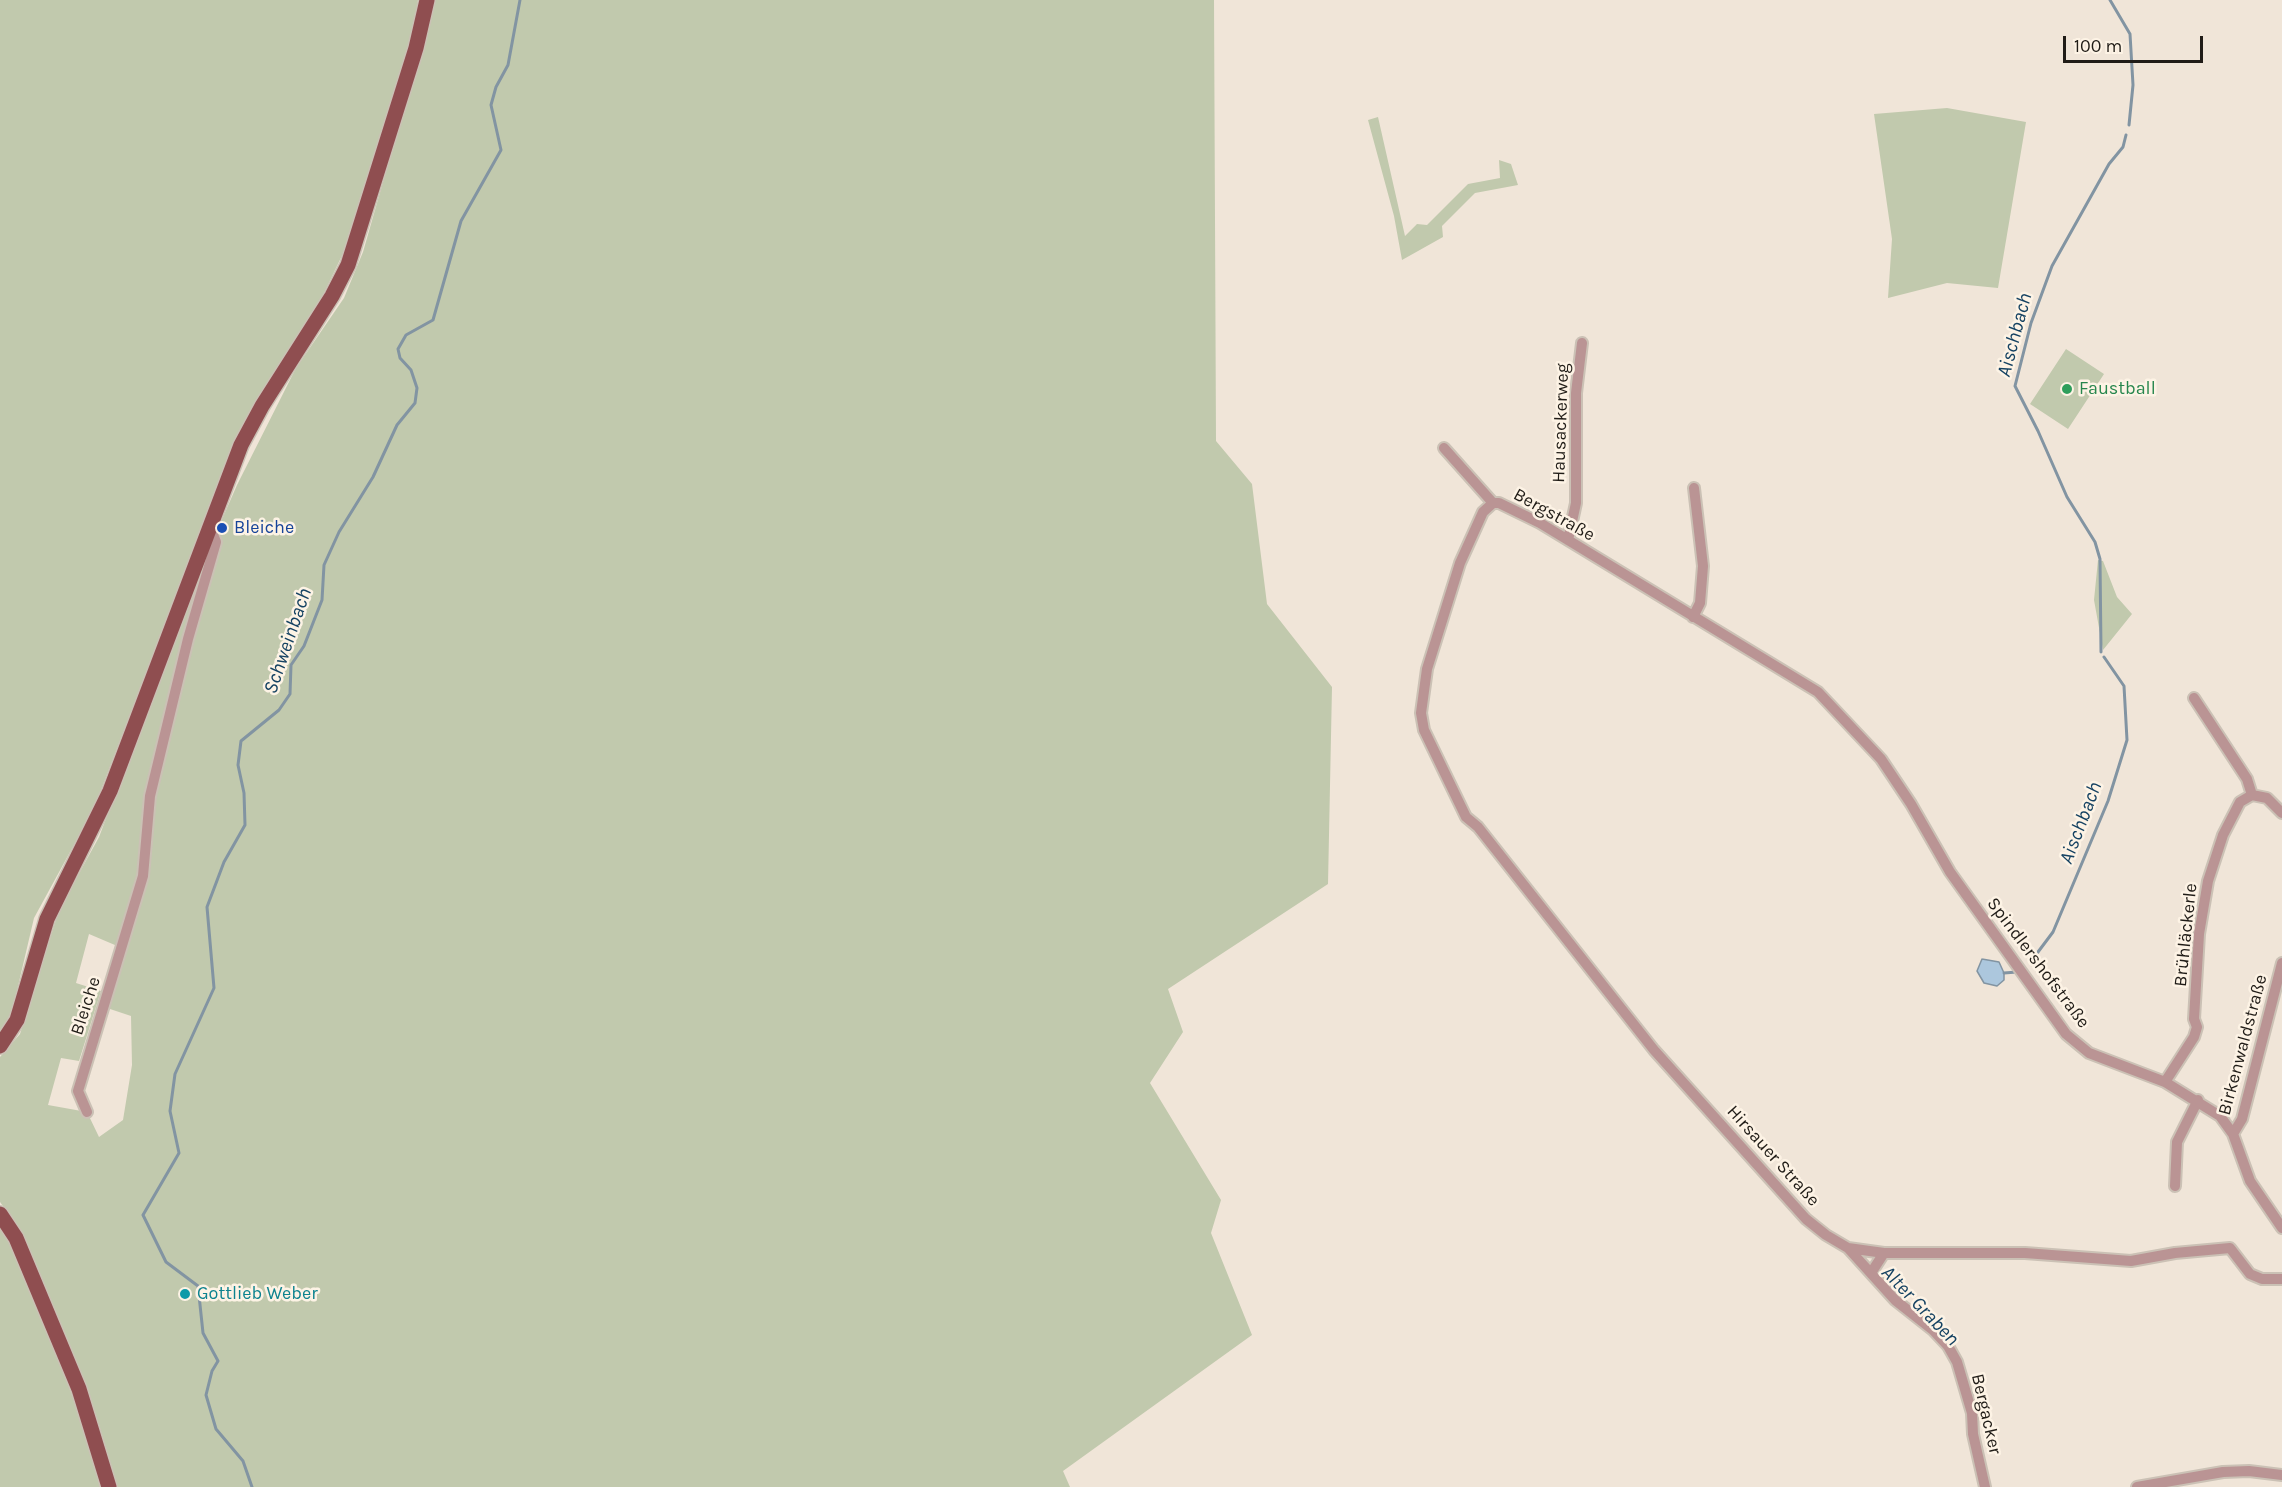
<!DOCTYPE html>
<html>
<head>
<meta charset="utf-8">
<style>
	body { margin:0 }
	#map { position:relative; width:2282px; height:1487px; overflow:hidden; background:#f0e5d8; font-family:Karla,sans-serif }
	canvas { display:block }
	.scale { position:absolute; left:2063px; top:36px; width:140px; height:27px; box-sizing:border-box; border:3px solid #201c17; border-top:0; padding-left:8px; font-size:18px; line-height:21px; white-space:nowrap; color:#201c17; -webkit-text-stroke:4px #fdf3e5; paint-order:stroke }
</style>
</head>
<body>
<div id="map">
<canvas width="2282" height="1487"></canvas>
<div class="scale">100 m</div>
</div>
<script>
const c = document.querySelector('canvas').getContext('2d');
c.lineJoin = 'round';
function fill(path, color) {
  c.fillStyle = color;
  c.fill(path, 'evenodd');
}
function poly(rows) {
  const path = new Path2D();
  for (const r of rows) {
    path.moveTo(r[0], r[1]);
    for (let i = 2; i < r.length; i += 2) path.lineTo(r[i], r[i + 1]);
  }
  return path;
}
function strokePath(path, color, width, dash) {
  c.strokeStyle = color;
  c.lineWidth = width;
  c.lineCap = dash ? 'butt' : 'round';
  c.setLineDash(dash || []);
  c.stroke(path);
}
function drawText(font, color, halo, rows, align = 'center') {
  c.font = font + ' Karla,sans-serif';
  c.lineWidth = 5;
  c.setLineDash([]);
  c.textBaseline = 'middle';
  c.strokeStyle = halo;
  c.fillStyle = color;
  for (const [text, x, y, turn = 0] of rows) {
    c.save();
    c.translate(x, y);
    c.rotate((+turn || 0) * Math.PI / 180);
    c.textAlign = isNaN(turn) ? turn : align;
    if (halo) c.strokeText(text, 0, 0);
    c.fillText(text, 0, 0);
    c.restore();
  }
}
fill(poly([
	[0,0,418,0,413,31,350,239,322,297,258,397,238,435,94,808,34,918,11,1016,0,1030],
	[435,0,1214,0,1216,441,1252,484,1267,604,1332,687,1328,884,1168,989,1183,1032,1150,1083,1221,1200,1211,1233,1252,1335,1063,1471,1070,1487,117,1487,99,1425,22,1232,0,1202,0,1057,20,1034,59,910,99,837,206,556,237,485,296,368,344,298,363,252],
	[89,934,122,948,104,1007,131,1016,132,1065,123,1120,99,1137,87,1112,48,1105,61,1058,79,1061,101,991,76,983],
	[1947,108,2026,122,1998,288,1947,283,1888,298,1892,239,1874,114],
	[1378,117,1405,236,1417,224,1427,225,1468,184,1500,178,1499,160,1511,164,1518,185,1475,193,1442,226,1443,237,1402,260,1394,216,1368,120],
	[2066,349,2104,374,2068,429,2030,404],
	[2098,560,2103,561,2117,597,2132,614,2103,650,2094,600],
	[0,1229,9,1240,64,1374,87,1435,100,1487,0,1487]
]), '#c1c9ad');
const water = poly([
	[1982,959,1999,962,2004,973,2004,980,1997,986,1984,983,1977,971,1982,959]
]);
fill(water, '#acc7dd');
strokePath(water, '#8294a2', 1.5);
strokePath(poly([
	[2110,0,2130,34,2133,85,2129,125],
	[2101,652,2100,559,2095,542,2067,497,2038,431,2015,386,2031,323,2052,266,2109,164,2123,147,2126,135],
	[2032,960,2053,932,2108,801,2127,740,2124,686,2104,657],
	[2004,973,2017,972],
	[252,1487,243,1461,216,1429,206,1395,212,1371,218,1361,203,1333,198,1286,166,1262,143,1215,179,1153,170,1111,175,1074,214,988,207,907,224,862,245,825,244,793,238,765,241,741,279,710,290,694,291,665,304,646,322,600,324,565,339,532,373,477,397,425,415,403,417,388,411,370,400,358,398,349,406,335,433,320,461,221,501,150,491,105,496,87,508,65,520,0]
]), '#8294a2', 3);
const minor = poly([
	[1444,448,1493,503],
	[1568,540,1576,503,1576,393,1582,343],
	[1693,617,1700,603,1703,566,1694,488],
	[2194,698,2247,779,2252,795],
	[2165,1082,2194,1037,2197,1027,2194,1019,2199,934,2208,881,2223,835,2240,802,2252,795,2267,798,2282,813],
	[87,1112,78,1091,143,876,150,796,188,639,216,542,209,525],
	[2233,1134,2242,1119,2282,963],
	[2175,1186,2177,1142,2198,1100],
	[2282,1228,2250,1181,2233,1134,2220,1116,2165,1082,2089,1053,2066,1034,1950,872,1911,804,1881,759,1818,692,1540,523,1499,503,1493,503,1483,512,1460,563,1427,669,1421,713,1424,730,1466,817,1478,827,1654,1050,1806,1219,1826,1235,1848,1248,1884,1253,2025,1253,2131,1261,2175,1253,2230,1248,2250,1274,2262,1279,2282,1279],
	[1848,1248,1895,1300,1933,1330,1948,1346,1957,1362,1972,1413,1973,1434,1985,1487],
	[1871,1273,1884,1253],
	[2137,1487,2223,1472,2249,1471,2282,1475]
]);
const primary = poly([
	[0,1046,17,1020,47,919,110,791,241,445,262,406,332,296,348,265,416,48,427,0],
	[0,1214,16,1238,79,1389,109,1487]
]);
strokePath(minor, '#cbc1b5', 14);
strokePath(primary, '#cbc1b5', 18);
strokePath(minor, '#ba9494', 10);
strokePath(primary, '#8f4e50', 15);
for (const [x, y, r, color] of [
	[2067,389,6,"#2e9e5b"],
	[222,528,6,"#1a4fb4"],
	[185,1294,6,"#0f9aa8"]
]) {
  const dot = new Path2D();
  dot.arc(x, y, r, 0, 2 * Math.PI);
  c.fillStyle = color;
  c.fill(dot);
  strokePath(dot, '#fdf3e5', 2);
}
drawText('18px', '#27864d', '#fdf3e5', [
	["Faustball",2079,389]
], 'left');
drawText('18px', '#201c17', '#fdf3e5', [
	["Hausackerweg",1561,423,-88],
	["Bergstraße",1554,515,29],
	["Brühläckerle",2186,935,-84],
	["Spindlershofstraße",2038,963,53],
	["Bleiche",86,1006,-72],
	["Birkenwaldstraße",2243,1045,-75],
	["Hirsauer Straße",1773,1156,48],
	["Bergacker",1986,1414,77]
]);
drawText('18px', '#164399', '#fdf3e5', [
	["Bleiche",234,528]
], 'left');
drawText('18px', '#0d838f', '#fdf3e5', [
	["Gottlieb Weber",197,1294]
], 'left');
drawText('italic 20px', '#154262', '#fdf3e5', [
	["Aischbach",2015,335,-75],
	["Schweinbach",288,641,-71],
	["Aischbach",2081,823,-69],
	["Alter Graben",1920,1306,46]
]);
</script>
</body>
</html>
